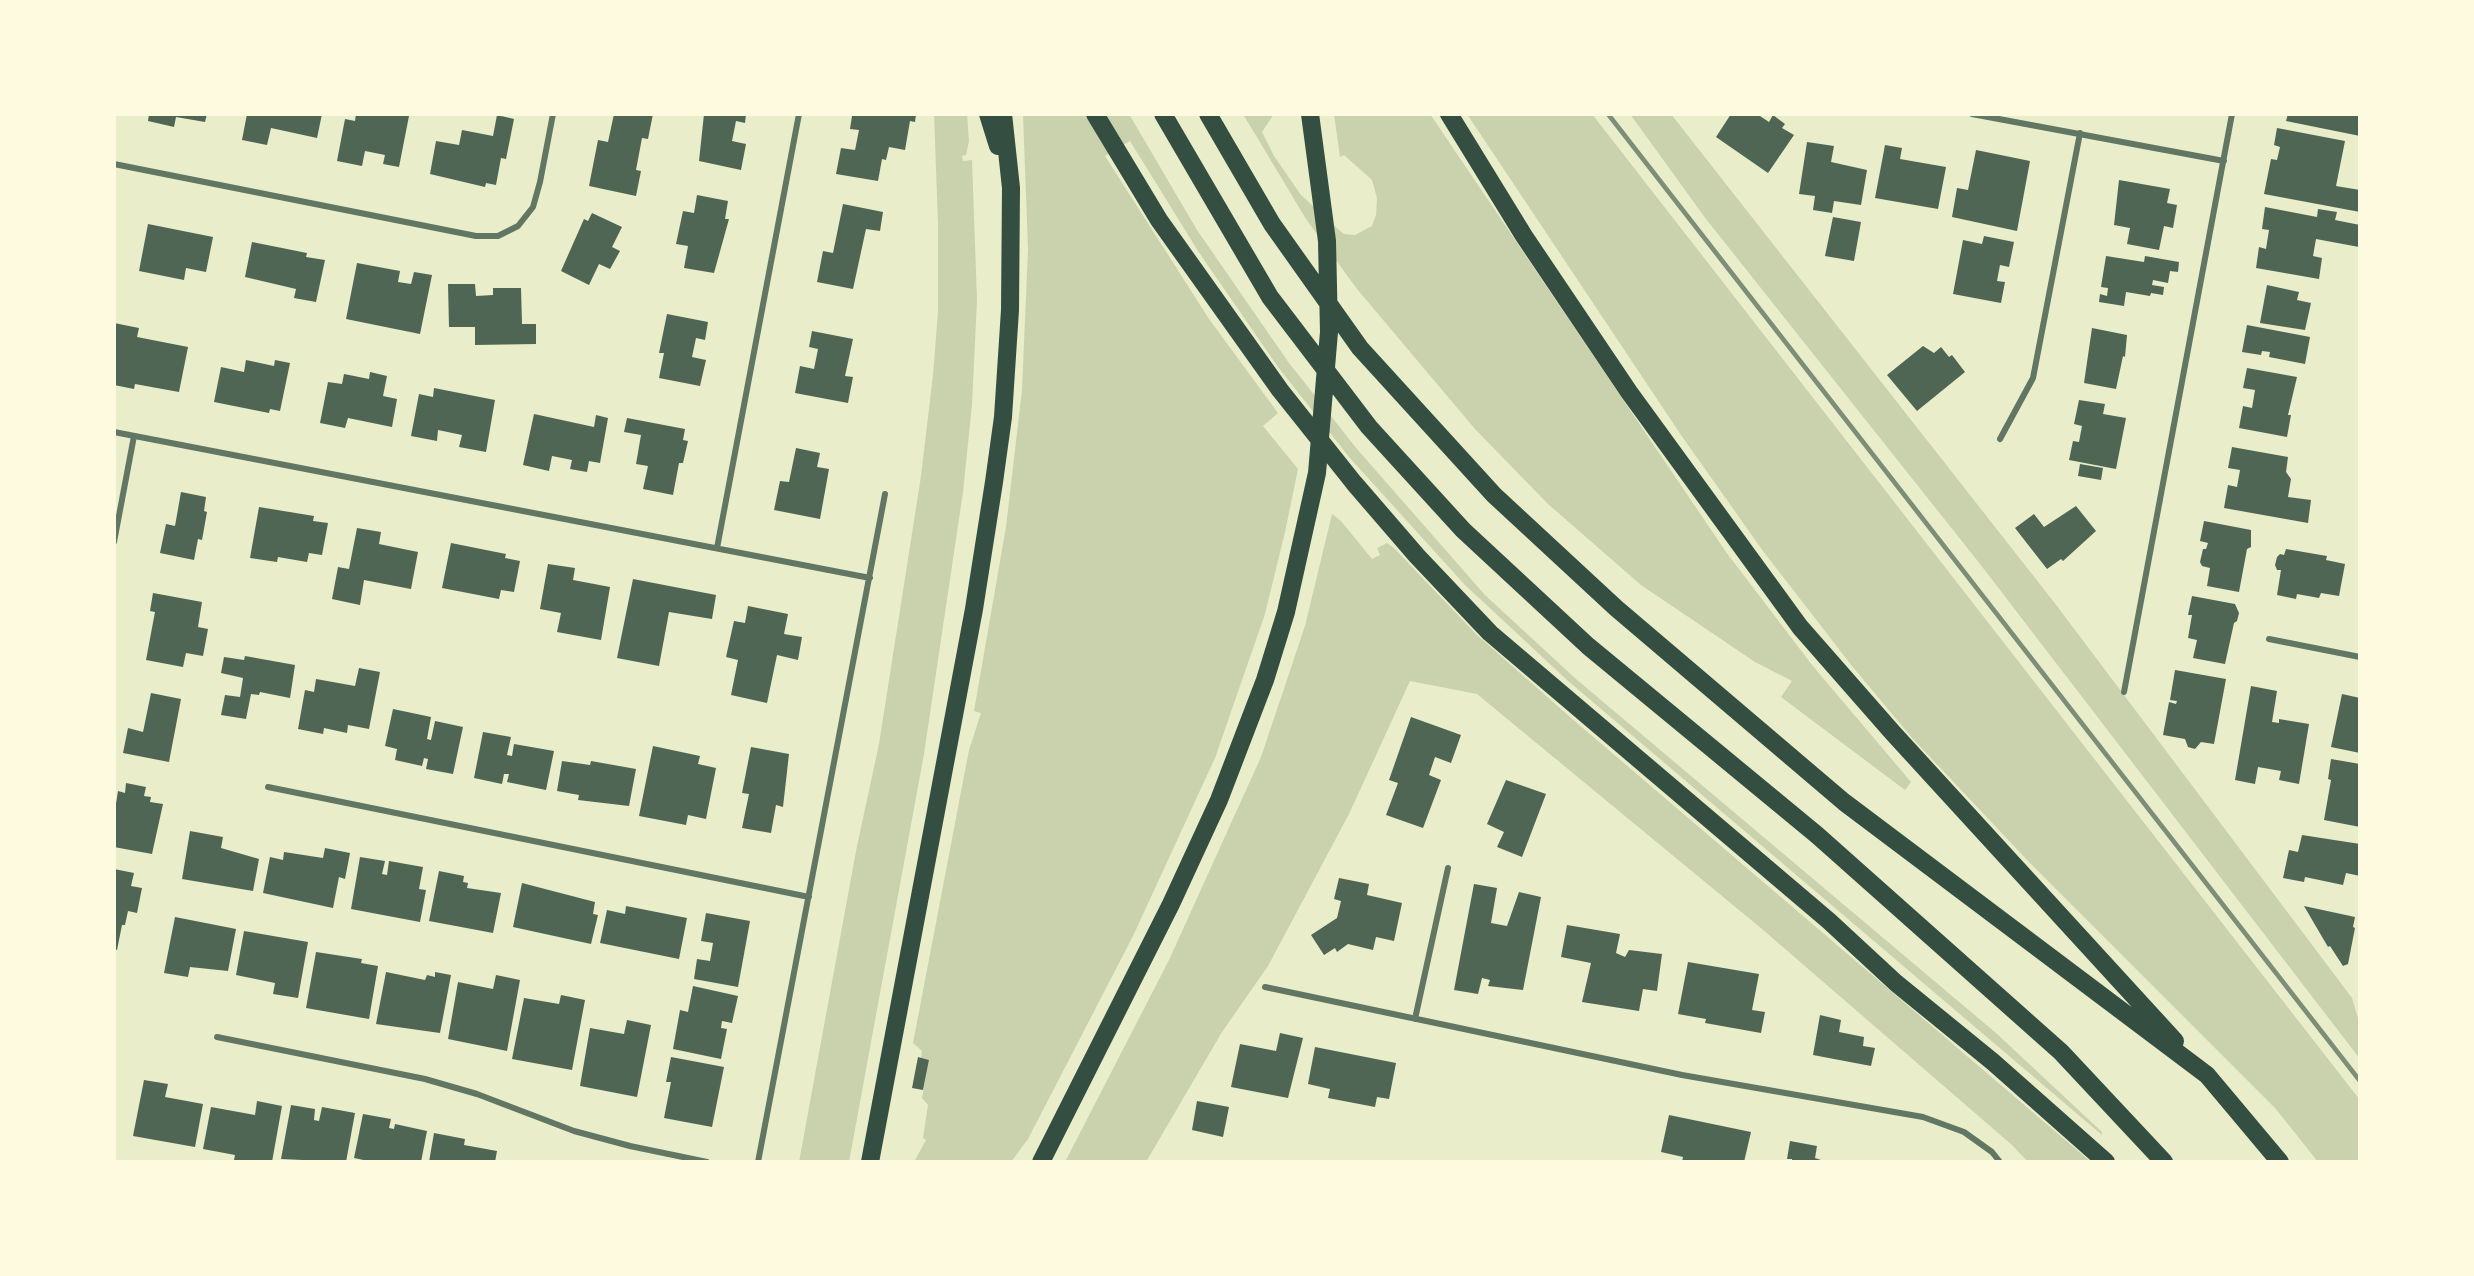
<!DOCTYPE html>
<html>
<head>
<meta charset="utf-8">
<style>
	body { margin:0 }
	#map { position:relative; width:2474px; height:1276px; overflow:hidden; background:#e9edc9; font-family:"Sofia Sans Condensed",sans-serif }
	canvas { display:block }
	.frame { position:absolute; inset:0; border:116px solid #fefae0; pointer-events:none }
</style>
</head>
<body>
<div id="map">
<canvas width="2474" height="1276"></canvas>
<div class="frame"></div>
</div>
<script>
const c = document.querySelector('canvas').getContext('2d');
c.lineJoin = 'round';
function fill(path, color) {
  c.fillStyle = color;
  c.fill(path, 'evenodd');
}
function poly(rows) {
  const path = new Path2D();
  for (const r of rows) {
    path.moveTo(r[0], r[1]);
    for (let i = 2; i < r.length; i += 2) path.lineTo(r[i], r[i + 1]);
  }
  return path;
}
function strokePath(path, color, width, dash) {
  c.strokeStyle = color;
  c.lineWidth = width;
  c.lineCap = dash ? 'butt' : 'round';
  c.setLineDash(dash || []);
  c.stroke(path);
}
fill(poly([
	[934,114,967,114,969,141,966,155,962,156,963,161,972,160,977,300,972,405,963,492,924,754,849,1162,799,1162,856,851,879,744,921,476,933,375,938,312,938,223],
	[1023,114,1129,114,1197,230,1289,363,1357,449,1485,595,1576,679,1996,1033,2102,1132,2102,1135,1567,680,1465,585,1349,457,1278,367,1198,251,1130,141,1105,156,1209,319,1278,413,1263,426,1298,469,1285,532,1265,614,1215,758,1133,936,1028,1139,1011,1162,914,1162,926,1140,923,1138,928,1105,922,1098,929,1060,921,1058,922,1051,913,1043,969,750,981,713,974,711,1006,527,1022,390,1028,249],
	[1243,114,1274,114,1262,132,1274,156,1301,195,1338,229,1344,234,1355,235,1372,226,1376,215,1377,198,1372,180,1344,155,1340,157,1334,114,1430,114,1726,552,1812,665,1911,782,1905,790,1781,697,1792,681,1755,662,1641,585,1548,504,1511,466,1475,429,1357,289,1306,219],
	[1467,114,1592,114,2360,1100,2360,1162,2318,1162,2276,1109,2029,862,1913,739,1852,666,1763,551,1681,435],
	[1630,114,1671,114,2057,606,2352,998,2360,1025,2360,1059,1980,564,1706,219],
	[1332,514,1341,521,1372,559,1380,555,1377,548,1387,543,1394,548,1477,635,1570,717,2091,1162,2028,1162,2012,1145,1762,929,1477,694,1410,681,1349,814,1268,966,1222,1032,1146,1162,1065,1162,1169,960,1261,757,1305,626]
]), '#cad2ad');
fill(poly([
	[149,114,207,114,205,122,176,117,174,127,148,121],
	[247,114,322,114,317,138,271,128,267,145,242,140],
	[356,114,409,116,399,167,383,164,385,155,365,151,362,166,337,161,345,119,355,121],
	[614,114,653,114,648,139,642,138,636,170,641,171,636,196,589,186,598,140,608,142],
	[704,114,746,114,745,123,736,121,732,141,746,144,741,170,699,161],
	[847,114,916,114,915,122,910,121,905,150,889,147,886,160,882,159,878,181,836,174,841,148,855,150,859,130,850,129,852,116],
	[1731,114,1757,114,1769,122,1773,115,1785,124,1782,128,1794,135,1768,173,1716,137],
	[2288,114,2360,114,2360,136,2286,121],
	[497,115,514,119,506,159,501,158,496,185,486,183,485,187,430,174,436,141,459,145,462,130,493,136],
	[2277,128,2345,141,2336,186,2360,190,2360,212,2264,194,2271,159,2277,160,2280,147,2274,145],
	[1807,142,1834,146,1831,162,1867,170,1861,205,1834,201,1832,213,1813,210,1815,196,1799,194],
	[1885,145,1902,148,1900,159,1946,167,1938,209,1875,198],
	[1976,150,2030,161,2017,231,1952,217,1957,188,1968,190],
	[2119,180,2170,189,2167,203,2177,205,2173,228,2164,226,2159,250,2127,244,2130,228,2114,225],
	[697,195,728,201,725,219,729,219,714,273,684,268,688,246,676,244,683,211,694,213],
	[843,204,883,212,880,231,866,229,853,289,817,282,823,251,833,253],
	[2265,207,2317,217,2318,209,2337,212,2335,220,2360,225,2359,247,2316,239,2313,256,2322,258,2319,279,2256,268,2259,247,2266,249,2269,230,2262,229],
	[592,213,622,227,612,247,620,251,610,269,599,264,589,285,561,271,584,219,588,221],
	[1833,217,1861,222,1854,261,1825,256],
	[148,224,213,237,206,272,186,268,184,280,139,271],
	[1984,236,2014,242,2009,267,2000,265,1997,281,2005,282,2001,303,1953,294,1963,240,1982,244],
	[252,242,307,253,306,257,325,260,316,302,294,298,296,289,245,277],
	[2106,256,2144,262,2145,256,2179,262,2178,272,2170,271,2168,283,2153,280,2152,285,2164,287,2163,295,2151,293,2150,296,2126,292,2124,306,2099,302,2100,294,2107,296,2108,288,2101,287],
	[357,263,400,271,398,282,411,284,414,272,432,275,420,334,346,319],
	[448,284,475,284,476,296,493,295,493,288,521,288,522,324,536,324,536,344,475,345,475,327,449,327],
	[2267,285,2299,292,2297,300,2311,303,2305,330,2260,323],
	[667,314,708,322,705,340,696,338,692,357,706,360,700,386,659,378,664,353,659,353],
	[114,323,139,328,137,337,188,347,179,392,135,384,134,389,114,385],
	[2247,325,2310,337,2305,364,2269,357,2270,352,2262,351,2261,355,2242,352],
	[2092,328,2127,335,2125,357,2123,356,2116,389,2084,383],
	[812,331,853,339,845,376,853,377,848,403,795,393,800,366,814,369,818,349,809,347],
	[1923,346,1934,353,1941,347,1949,357,1952,355,1965,372,1917,411,1887,375],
	[246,360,274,366,275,360,290,363,280,411,270,409,269,413,214,402,221,367,244,372],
	[2247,368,2297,377,2288,415,2291,415,2287,437,2239,428,2243,406,2252,408,2255,390,2243,388],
	[370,372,387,376,383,396,397,399,392,427,348,418,345,428,320,423,328,382,342,384,344,374,369,379],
	[434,388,495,400,486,452,459,447,462,435,438,430,437,441,411,436,419,394,433,397],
	[2079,400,2105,404,2103,414,2126,418,2116,469,2069,460,2073,441,2079,442,2082,426,2074,424],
	[534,414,594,427,596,415,608,418,600,463,589,461,587,472,570,469,572,460,552,456,549,471,523,465],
	[627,418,685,429,683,440,688,441,683,463,679,463,673,495,643,489,648,466,636,464,641,435,624,432],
	[2232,447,2288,457,2286,472,2291,479,2288,497,2311,500,2308,523,2224,508,2228,485,2237,487,2240,470,2228,468],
	[796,448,820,453,817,467,829,469,820,519,774,510,780,481,789,482],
	[2080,464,2103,468,2101,480,2078,476],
	[181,492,206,497,204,511,207,512,202,540,198,539,194,560,160,553,166,524,175,526],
	[2076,506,2096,531,2063,561,2061,559,2047,569,2015,528,2034,514,2044,527],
	[259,507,314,516,313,521,328,523,322,555,309,553,307,562,278,557,277,562,250,558],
	[2204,521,2251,530,2251,547,2247,549,2239,592,2207,586,2210,568,2202,566,2200,562,2203,549,2206,549,2208,543,2200,541],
	[357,528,381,532,379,544,418,552,411,589,364,580,360,605,332,599,338,567,349,569],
	[451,543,506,554,505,558,520,561,514,592,501,590,499,599,442,588],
	[2286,549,2327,556,2326,560,2345,564,2339,596,2321,593,2319,598,2297,594,2296,599,2277,595,2281,570,2277,570,2275,565,2277,557,2280,554,2284,555],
	[548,564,575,568,573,580,610,587,601,640,557,632,561,613,540,609],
	[633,579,716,595,712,619,669,612,659,666,617,658],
	[153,593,202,602,198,627,208,629,203,656,186,653,183,667,146,660,155,612,150,611],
	[2192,596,2235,604,2239,613,2237,621,2234,623,2225,664,2193,658,2197,640,2188,638,2192,615,2188,615],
	[748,606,788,614,784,634,802,637,798,660,777,655,767,703,731,695,738,660,726,657,734,621,745,623],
	[245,656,295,665,290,698,260,692,259,695,251,694,246,719,221,715,225,695,240,697,243,678,221,673,224,657,244,660],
	[359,668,380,672,369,729,348,725,347,733,324,728,323,734,298,729,305,690,314,692,316,679,355,686],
	[2175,670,2226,679,2214,744,2201,742,2195,749,2188,747,2185,739,2163,735,2169,702,2176,704,2177,701,2170,700],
	[2251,686,2277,691,2272,722,2279,723,2279,719,2309,724,2299,784,2279,780,2281,771,2258,767,2255,784,2235,780],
	[151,693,181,699,169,762,123,753,128,728,143,732],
	[2342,694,2360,698,2360,753,2331,747],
	[393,709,431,717,427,739,431,740,435,721,463,727,453,774,426,769,428,759,424,758,422,766,395,760,397,749,385,746],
	[1411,717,1461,735,1451,763,1435,757,1429,775,1441,780,1423,828,1386,815,1398,783,1389,780],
	[483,732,511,737,507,755,512,756,514,744,554,751,546,790,507,782,509,774,504,774,502,784,474,778],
	[653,746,700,756,698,764,716,768,706,819,688,815,686,825,639,816],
	[751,747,789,754,783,807,776,805,771,833,742,828,749,794,742,793],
	[2331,759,2360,764,2360,827,2324,820,2331,780,2328,779],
	[562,761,590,765,591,761,636,769,629,806,578,800,579,795,557,791],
	[1506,780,1546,794,1522,857,1497,847,1504,832,1487,824],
	[126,783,146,787,144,796,151,797,150,802,163,804,152,854,114,847,114,816,118,791,125,793],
	[190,831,223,837,221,848,259,859,253,891,182,879],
	[2302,835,2360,844,2360,876,2346,873,2343,885,2305,877,2304,882,2283,878,2289,850,2298,852],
	[325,848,350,853,345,879,339,877,333,908,263,893,270,857,283,860,284,852,323,858],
	[360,857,385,861,382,874,387,875,389,861,423,867,419,889,426,890,420,922,351,909],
	[114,869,134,873,131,886,142,888,137,913,128,911,125,925,122,925,117,950,114,949],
	[439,871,464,876,463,882,468,883,467,888,501,893,493,933,429,921],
	[1339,878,1369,884,1367,895,1402,903,1394,941,1376,937,1373,950,1348,944,1337,952,1335,948,1324,955,1311,935,1337,918,1341,901,1334,899],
	[522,883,595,902,593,914,598,915,591,944,513,927],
	[1474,884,1497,888,1491,923,1507,926,1519,892,1541,897,1523,990,1488,986,1490,980,1482,978,1478,994,1454,990],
	[626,906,687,918,679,959,600,943,607,910,625,914],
	[2304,906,2355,917,2353,927,2355,928,2348,964,2343,966,2330,946,2328,947],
	[706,913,750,921,738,987,694,979,697,959,710,961,713,943,701,941],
	[175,917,236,929,228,971,190,967,188,977,164,973],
	[1567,925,1620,934,1616,953,1625,957,1629,950,1662,954,1657,991,1643,989,1639,1011,1582,1002,1591,963,1561,957],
	[244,931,308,942,298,998,273,994,275,983,236,975],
	[316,952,362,959,361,963,378,966,369,1019,306,1008],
	[1688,962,1759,974,1752,1010,1765,1012,1761,1033,1705,1023,1706,1019,1678,1014],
	[386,972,425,980,427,975,435,977,435,972,451,975,440,1033,376,1024],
	[496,975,520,980,507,1051,448,1039,458,982,493,989],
	[693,986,738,996,732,1023,722,1021,721,1028,727,1029,721,1059,673,1049,680,1010,688,1012],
	[561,995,585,1000,572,1070,512,1059,524,998,559,1004],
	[1820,1015,1841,1020,1839,1032,1864,1037,1863,1046,1875,1048,1871,1066,1813,1055],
	[627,1020,651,1025,637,1097,580,1086,590,1028,624,1034],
	[1280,1033,1303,1038,1288,1098,1231,1087,1240,1044,1276,1051],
	[1315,1047,1396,1063,1389,1099,1377,1097,1375,1107,1328,1098,1330,1089,1308,1084],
	[671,1057,724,1067,712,1127,664,1118,671,1082,666,1082],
	[918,1057,929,1060,923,1090,912,1088],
	[144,1080,168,1084,165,1097,203,1104,195,1147,133,1136],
	[257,1101,282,1106,272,1162,234,1160,235,1155,203,1149,211,1107,255,1115],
	[1197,1101,1229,1107,1223,1137,1192,1130],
	[291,1105,315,1109,314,1120,319,1121,322,1107,355,1113,346,1162,281,1159],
	[363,1114,391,1119,389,1128,394,1129,395,1124,427,1131,421,1162,373,1162,354,1158],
	[1669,1115,1751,1132,1744,1162,1682,1162,1683,1157,1661,1152],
	[434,1133,465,1139,464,1145,497,1151,495,1162,429,1162],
	[1790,1141,1817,1146,1815,1158,1827,1162,1792,1162,1792,1159,1787,1159]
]), '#4f6655');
strokePath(poly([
	[1972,114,2224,161],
	[114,164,476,236,498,236,518,226,533,207,540,182,553,114],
	[114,432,870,578],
	[2000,439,2033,378,2080,133],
	[114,542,134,436],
	[717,548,799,114],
	[2269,639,2360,657],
	[2124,692,2232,114],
	[268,787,809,897],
	[1265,987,1682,1075,1923,1117,1964,1132,1992,1152,2000,1162],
	[1415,1019,1448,868],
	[217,1037,425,1079,477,1094,574,1131,630,1146,707,1162],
	[758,1162,885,494]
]), '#617663', 6);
strokePath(poly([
	[988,114,998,146],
	[1095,114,1159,220,1280,390,1354,483,1417,556,1490,633,1829,921,1896,983,1993,1062,2106,1162],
	[1163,114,1270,297,1369,427,1463,530,1588,646,1817,835,2061,1052,2164,1162],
	[1208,114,1272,224,1360,348,1494,495,1616,608,1844,802,2207,1075,2280,1162],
	[1449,114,1524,236,1629,392,1800,627,1893,733,2175,1041],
	[870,1162,974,609,994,482,1003,417,1010,310,1011,188,1003,114],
	[1041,1162,1171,904,1219,800,1265,680,1286,612,1317,473,1329,332,1327,241,1310,114]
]), '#344e41', 18);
strokePath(poly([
	[1608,114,2360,1081]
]), '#7c8e77', 4.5);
</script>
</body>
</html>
